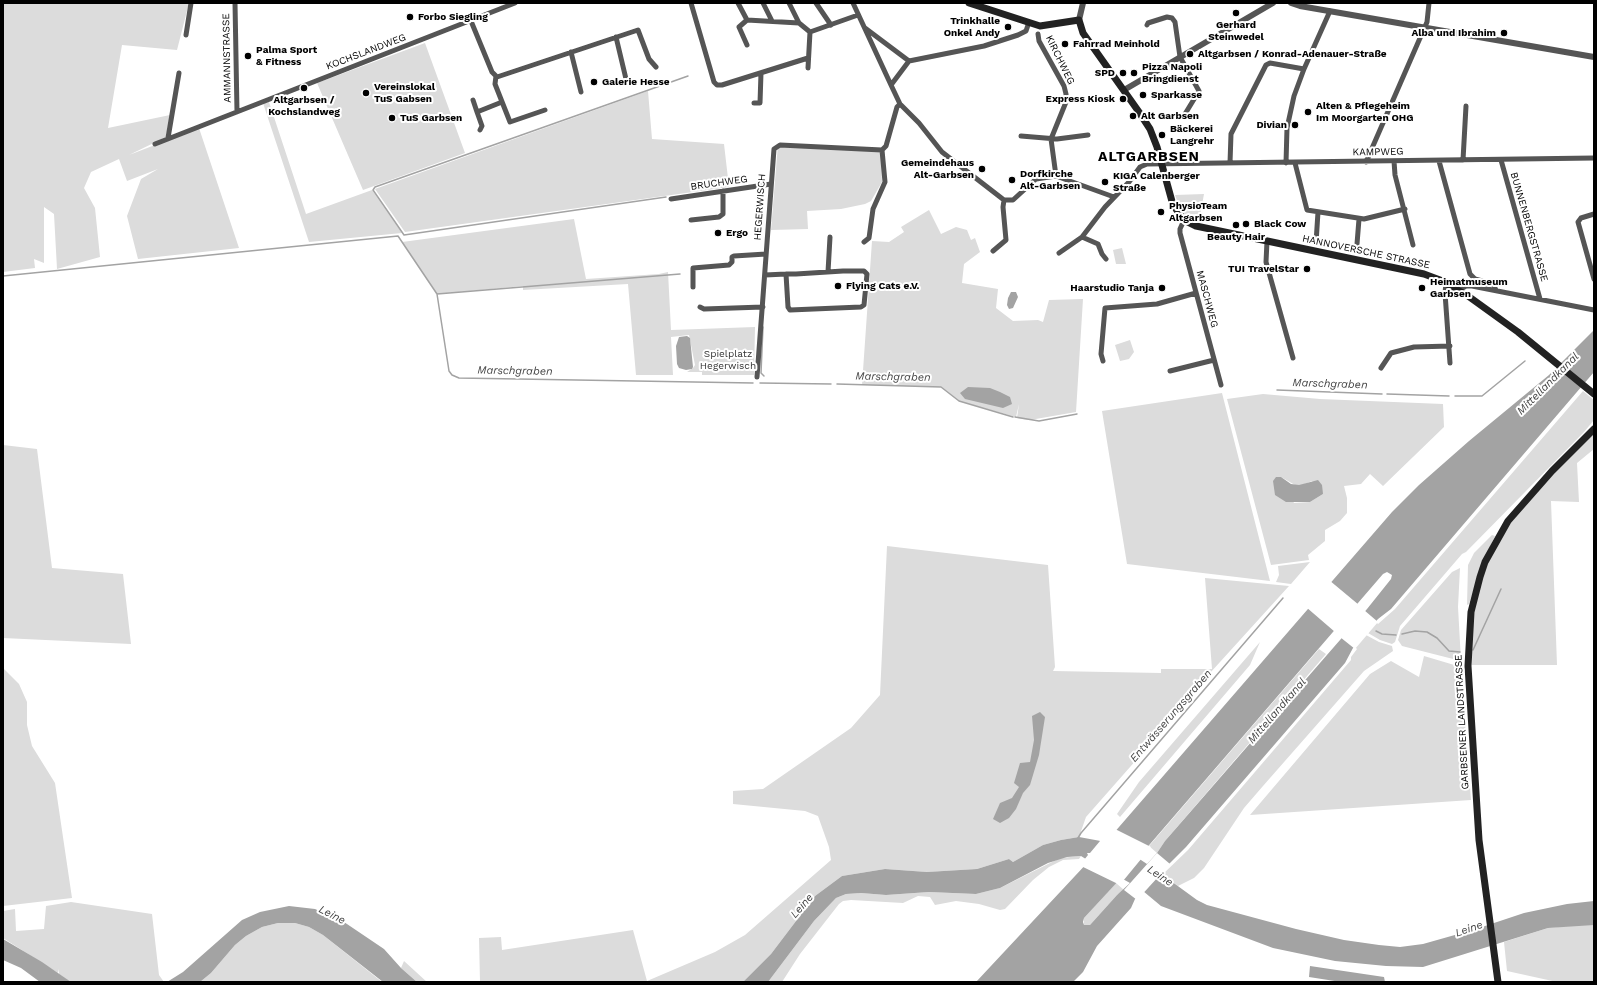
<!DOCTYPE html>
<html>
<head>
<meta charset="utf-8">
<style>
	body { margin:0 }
	#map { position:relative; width:1597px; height:985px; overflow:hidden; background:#fff; font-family:"Work Sans",sans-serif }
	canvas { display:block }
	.frame { position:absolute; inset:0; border:4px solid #000; pointer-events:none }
</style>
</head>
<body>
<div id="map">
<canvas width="1597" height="985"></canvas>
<div class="frame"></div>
</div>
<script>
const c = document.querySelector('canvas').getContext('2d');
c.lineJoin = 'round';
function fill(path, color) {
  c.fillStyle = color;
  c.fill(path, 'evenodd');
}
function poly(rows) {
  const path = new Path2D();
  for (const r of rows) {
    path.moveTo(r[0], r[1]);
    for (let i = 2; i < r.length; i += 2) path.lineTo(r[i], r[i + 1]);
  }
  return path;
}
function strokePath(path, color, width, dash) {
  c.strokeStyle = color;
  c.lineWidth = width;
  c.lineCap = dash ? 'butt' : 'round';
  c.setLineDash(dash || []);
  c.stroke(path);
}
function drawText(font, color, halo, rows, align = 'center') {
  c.font = font + ' "Work Sans",sans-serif';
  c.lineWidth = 4;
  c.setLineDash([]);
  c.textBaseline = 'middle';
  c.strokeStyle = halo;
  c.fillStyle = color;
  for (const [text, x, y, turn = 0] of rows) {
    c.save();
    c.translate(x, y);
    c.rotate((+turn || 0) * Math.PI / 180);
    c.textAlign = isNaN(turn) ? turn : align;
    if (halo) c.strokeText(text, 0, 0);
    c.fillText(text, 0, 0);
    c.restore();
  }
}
fill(poly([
	[3,3,189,3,177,50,122,45,108,128,170,115,166,137,129,155,199,128,239,248,138,259,127,216,141,179,158,169,127,181,119,159,91,172,84,188,95,208,100,257,57,269,54,214,44,207,44,263,34,259,35,268,3,272],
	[425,43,465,153,363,190,317,83],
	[648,91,652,139,724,144,729,187,405,232,375,189],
	[269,102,306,214,372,190,402,233,309,242,263,103],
	[778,144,881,152,882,182,871,201,865,204,841,209,807,211,808,229,771,230],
	[1204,194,1199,221,1184,214,1179,206,1175,195],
	[929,210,941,234,956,227,967,230,971,240,975,238,980,252,964,264,962,283,998,289,996,308,1013,321,1038,320,1043,322,1049,300,1083,299,1076,412,1030,420,1022,419,1017,418,1019,404,1016,417,959,401,941,387,862,385,872,241,889,242,904,232,901,227],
	[574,219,586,279,659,274,668,272,671,330,755,327,754,375,702,375,702,372,687,372,693,368,695,365,689,335,671,337,673,375,636,375,628,284,523,290,523,286,437,294,402,242],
	[1122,248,1126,264,1116,264,1113,250],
	[1130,340,1134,352,1129,359,1120,361,1115,345],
	[1583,391,1594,400,1594,420,1584,432,1466,552,1462,554,1400,626,1395,642,1392,644,1380,640,1368,633,1376,622,1378,624,1395,609],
	[1222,393,1270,581,1127,564,1102,411],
	[1263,394,1320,399,1443,404,1444,427,1383,486,1370,474,1361,484,1344,486,1347,498,1347,513,1340,521,1325,530,1325,541,1308,555,1309,560,1271,565,1227,399],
	[1281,477,1295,485,1302,485,1312,481,1323,494,1310,502,1294,503],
	[1594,433,1594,449,1577,463,1579,502,1551,501,1557,665,1472,665,1473,613,1479,586,1491,556,1511,522,1535,493],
	[3,445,37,449,52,568,123,574,131,644,3,638],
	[1492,535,1495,536,1482,564,1469,604,1467,605,1468,565,1474,553],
	[887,546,1048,565,1055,667,1053,671,1161,673,1161,669,1212,669,1205,578,1289,586,1161,727,1160,726,1160,733,1086,817,1079,837,1061,840,1043,845,1013,862,1009,859,977,869,927,872,885,869,842,876,815,896,771,954,743,982,480,982,479,938,501,937,502,950,633,930,647,981,715,952,745,935,831,860,829,847,818,816,805,811,733,804,733,791,763,789,851,728,880,695],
	[1310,562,1291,584,1276,582,1279,575,1278,566],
	[1460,568,1458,607,1461,661,1402,646,1398,640,1401,630,1452,572],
	[1366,635,1379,642,1392,646,1393,651,1364,671,1263,786,1244,808,1204,868,1194,878,1178,886,1163,874,1188,850,1351,660,1351,657,1357,649,1355,647],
	[1260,642,1250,665,1120,817,1117,814,1139,782],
	[1319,649,1326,654,1165,841,1157,853,1149,846],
	[1424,656,1461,667,1471,800,1250,815,1370,674,1391,661,1419,677],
	[3,668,19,684,27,702,27,725,32,746,55,783,72,898,3,906],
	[1081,856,1079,859,1063,860,1049,867,1033,880,1005,909,1000,910,979,904,956,901,935,905,930,897,918,896,903,903,851,900,843,901,839,904,800,954,782,982,768,982,814,921,836,898,846,894,861,893,886,895,929,892,976,894,1000,888,1060,858],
	[1116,883,1124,890,1117,895,1090,925,1084,925,1084,918],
	[71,902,152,914,159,975,164,982,70,982,59,974,59,969,58,973,3,938,3,911,15,909,16,931,44,929,46,906],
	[278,923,295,923,309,927,323,935,382,982,200,982,211,973,235,945,246,936,262,927],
	[1590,924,1594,925,1594,982,1557,982,1507,971,1504,942,1548,928],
	[404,961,427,982,417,982,401,968]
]), '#dcdcdc');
fill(poly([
	[1011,292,1016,292,1018,297,1013,308,1009,309,1007,305,1008,298],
	[1594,330,1594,372,1391,609,1378,619,1353,648,1345,663,1186,847,1160,873,1197,900,1207,905,1296,929,1344,940,1379,945,1400,947,1423,944,1476,929,1524,913,1567,904,1594,901,1594,925,1548,928,1423,967,1386,966,1335,961,1273,948,1161,906,1143,891,1135,899,1131,908,1097,946,1083,972,1073,982,976,982,1089,861,1081,856,1067,857,1048,863,1000,888,976,894,929,892,886,895,861,893,846,894,836,898,814,921,768,982,743,982,771,954,815,896,842,876,885,869,927,872,977,869,1009,859,1013,862,1043,845,1061,840,1079,837,1106,842,1392,512,1419,485,1469,441,1549,375],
	[1387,572,1392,575,1391,579,1367,609,1165,841,1157,853,1147,864,1138,858,1383,574],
	[1121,878,1130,883,1117,895,1090,925,1084,925,1083,922,1084,918],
	[687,336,690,338,693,367,692,369,686,370,679,368,677,364,676,346,679,337],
	[968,387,990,388,1000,392,1010,397,1012,404,1003,408,965,399,960,393],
	[1276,477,1281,477,1291,484,1299,485,1318,480,1322,485,1323,494,1310,502,1286,502,1275,495,1273,481],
	[1040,712,1045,717,1039,755,1030,785,1023,793,1016,809,1009,818,1000,823,993,819,1000,803,1012,798,1019,787,1014,783,1020,763,1030,762,1034,740,1032,716],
	[289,906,315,909,344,922,384,949,401,968,417,982,383,982,323,935,309,927,295,923,278,923,262,927,246,936,235,945,211,973,200,982,167,982,183,972,242,920,260,912],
	[3,939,42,962,71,982,40,982,21,968,3,960],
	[1310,966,1384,977,1385,982,1341,982,1309,977]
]), '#a3a3a3');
fill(poly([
	[1329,580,1359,605,1335,632,1306,607],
	[1364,610,1378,622,1355,649,1340,637],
	[1115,829,1151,847,1123,881,1121,880,1118,884,1081,866,1086,861,1084,860,1088,855,1087,853,1090,853,1100,841,1099,839,1105,839],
	[1157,853,1170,864,1137,900,1124,890]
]), '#fff');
strokePath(poly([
	[666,197,404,235,373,190,375,187,688,76],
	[3,276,398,236,437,294,449,371,452,375,459,378,753,383],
	[437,294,680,274],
	[763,327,761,373,764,376],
	[760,383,831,384],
	[837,384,941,387,959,401,1013,417],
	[1277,390,1382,394],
	[1387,394,1449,396],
	[1455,396,1482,396,1525,361],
	[1015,417,1039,421,1077,414],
	[1376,631,1382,634,1396,635],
	[1402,634,1415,631,1427,632,1437,638,1449,651,1460,652],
	[1473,650,1501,589],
	[1078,838,1081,833,1283,598]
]), '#a3a3a3', 1.5);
strokePath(poly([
	[235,3,237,112],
	[691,3,714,82,717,85,722,85,808,58],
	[738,3,747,20],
	[763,3,772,21],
	[789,3,799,23],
	[816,3,831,25],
	[853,3,891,85],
	[471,21,492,72,497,77,638,30,649,59,656,67],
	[1029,22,1026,31,1018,35,984,46,909,61,891,85,900,104,919,123,942,152,1004,200,1013,200,1036,179,1056,176,1114,197],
	[1147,25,1148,23,1167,17,1172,18,1175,22,1180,57,1199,91,1185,114],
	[865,28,909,61],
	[1038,34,1039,41,1064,86,1066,94,1066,102,1051,139,1056,176],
	[186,35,191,3],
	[616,37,626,79],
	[747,45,739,27,747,20,799,23,810,32],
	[571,52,581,92],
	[808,68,810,32,858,15],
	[496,76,495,84,510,122,545,110],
	[473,100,477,112],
	[754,103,760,103,761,73],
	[480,130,482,126,477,112,502,102],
	[1021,136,1057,139,1088,135],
	[168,138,179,73],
	[155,144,515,3],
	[1463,160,1466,106],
	[1501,160,1540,299],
	[1394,161,1395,175,1413,245],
	[1439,161,1470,274,1475,279,1493,284,1496,290],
	[1366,162,1427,22,1429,3],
	[1230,163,1231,134,1266,65,1270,63,1304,69],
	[1286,163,1287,128,1294,96,1304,69,1330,11],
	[1295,163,1307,210,1364,219,1405,209],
	[671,199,771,184],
	[1594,214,1581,218,1578,222,1594,279],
	[691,220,719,217,723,214,723,191],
	[1184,220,1180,229,1180,233,1221,385],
	[1082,237,1098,244,1102,254,1106,259],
	[1267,241,1266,262,1293,358],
	[864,242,869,238,873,209,885,182,882,150],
	[1316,243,1318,212],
	[1357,244,1359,219],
	[993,251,1006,240,1003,207,1004,200],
	[1059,253,1082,237,1105,207,1129,182,1140,167,1147,164,1594,158],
	[828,272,830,237],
	[765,275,786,274,796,274,843,271,864,271,867,274,864,305,861,307,790,310,788,307,786,274],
	[1446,283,1445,293,1450,363],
	[693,287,693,268,729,265,732,262,732,257,734,256,766,254],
	[1459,290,1466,286,1472,286,1594,310],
	[700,307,704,309,763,307],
	[1103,361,1101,354,1105,308,1157,304,1196,293],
	[1381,368,1391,353,1414,347,1450,346],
	[1170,371,1214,360],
	[757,377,774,149,780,145,882,150,886,146,897,107,900,104]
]), '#555', 5);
strokePath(poly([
	[1291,3,1300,6,1594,57],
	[1079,20,1083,3],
	[1124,90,1273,3]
]), '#555', 6);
strokePath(poly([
	[969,3,1040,26,1079,20,1083,33,1139,112,1150,129,1157,147,1173,205,1184,220,1196,226,1424,274,1440,280,1468,296,1518,332,1594,394],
	[1498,982,1479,840,1468,666,1471,612,1480,577,1485,562,1508,521,1552,471,1594,429]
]), '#222', 7);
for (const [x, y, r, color] of [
	[1236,13,4,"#000"],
	[410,17,4,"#000"],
	[1008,27,4,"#000"],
	[1504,33,4,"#000"],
	[1065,44,4,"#000"],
	[1190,54,4,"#000"],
	[248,56,4,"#000"],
	[1123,73,4,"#000"],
	[1134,73,4,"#000"],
	[594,82,4,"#000"],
	[304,88,4,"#000"],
	[366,93,4,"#000"],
	[1143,95,4,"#000"],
	[1123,99,4,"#000"],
	[1308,112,4,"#000"],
	[1133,116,4,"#000"],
	[392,118,4,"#000"],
	[1295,125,4,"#000"],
	[1162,135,4,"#000"],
	[982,169,4,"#000"],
	[1012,180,4,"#000"],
	[1105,182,4,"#000"],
	[1161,212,4,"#000"],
	[1246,224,4,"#000"],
	[1236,225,4,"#000"],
	[718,233,4,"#000"],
	[1307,269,4,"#000"],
	[838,286,4,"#000"],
	[1162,288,4,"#000"],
	[1422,288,4,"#000"]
]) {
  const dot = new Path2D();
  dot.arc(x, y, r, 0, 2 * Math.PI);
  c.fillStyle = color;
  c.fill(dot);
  strokePath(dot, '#fff', 1.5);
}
drawText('bold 10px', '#000', '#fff', [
	["Forbo Siegling",418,17],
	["Trinkhalle",1000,21,"right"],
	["Onkel Andy",1000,33,"right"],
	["Gerhard",1236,25,"center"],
	["Steinwedel",1236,37,"center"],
	["Alba und Ibrahim",1496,33,"right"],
	["Fahrrad Meinhold",1073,44],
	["Palma Sport",256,50],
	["& Fitness",256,62],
	["Altgarbsen / Konrad-Adenauer-Straße",1198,54],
	["Pizza Napoli",1142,67],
	["Bringdienst",1142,79],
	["SPD",1115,73,"right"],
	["Galerie Hesse",602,82],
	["Vereinslokal",374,87],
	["TuS Gabsen",374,99],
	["Sparkasse",1151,95],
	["Express Kiosk",1115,99,"right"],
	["Altgarbsen /",304,100,"center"],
	["Kochslandweg",304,112,"center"],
	["Alten & Pflegeheim",1316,106],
	["Im Moorgarten OHG",1316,118],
	["Alt Garbsen",1141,116],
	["TuS Garbsen",400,118],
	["Divian",1287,125,"right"],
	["Bäckerei",1170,129],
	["Langrehr",1170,141],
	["Gemeindehaus",974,163,"right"],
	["Alt-Garbsen",974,175,"right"],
	["Dorfkirche",1020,174],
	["Alt-Garbsen",1020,186],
	["KIGA Calenberger",1113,176],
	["Straße",1113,188],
	["PhysioTeam",1169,206],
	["Altgarbsen",1169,218],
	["Black Cow",1254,224],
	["Ergo",726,233],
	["Beauty Hair",1236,237,"center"],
	["TUI TravelStar",1299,269,"right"],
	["Heimatmuseum",1430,282],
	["Garbsen",1430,294],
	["Flying Cats e.V.",846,286],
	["Haarstudio Tanja",1154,288,"right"]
], 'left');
drawText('10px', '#000', '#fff', [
	["KOCHSLANDWEG",366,52,-21],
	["AMMANNSTRASSE",227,58,-91],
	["KIRCHWEG",1060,60,64],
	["KAMPWEG",1378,152,-1],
	["BRUCHWEG",719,183,-8],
	["HEGERWISCH",760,207,-86],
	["BUNNENBERGSTRASSE",1529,227,74],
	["HANNOVERSCHE STRASSE",1366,252,12],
	["MASCHWEG",1207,299,75],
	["GARBSENER LANDSTRASSE",1462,722,-93]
]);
drawText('10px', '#333', '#fff', [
	["Spielplatz",728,354],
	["Hegerwisch",728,366]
]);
drawText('italic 11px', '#444', '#fff', [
	["Marschgraben",515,371,1],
	["Marschgraben",893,377,1],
	["Marschgraben",1330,384,2],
	["Mittellandkanal",1548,384,-45],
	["Mittellandkanal",1277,711,-49],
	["Entwässerungsgraben",1171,716,-49],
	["Leine",1160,876,33],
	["Leine",802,906,-49],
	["Leine",332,915,27],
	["Leine",1469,929,-19]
]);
c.letterSpacing = '1px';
drawText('bold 14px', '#000', '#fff', [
	["ALTGARBSEN",1149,157]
]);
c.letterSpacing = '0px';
</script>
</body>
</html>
